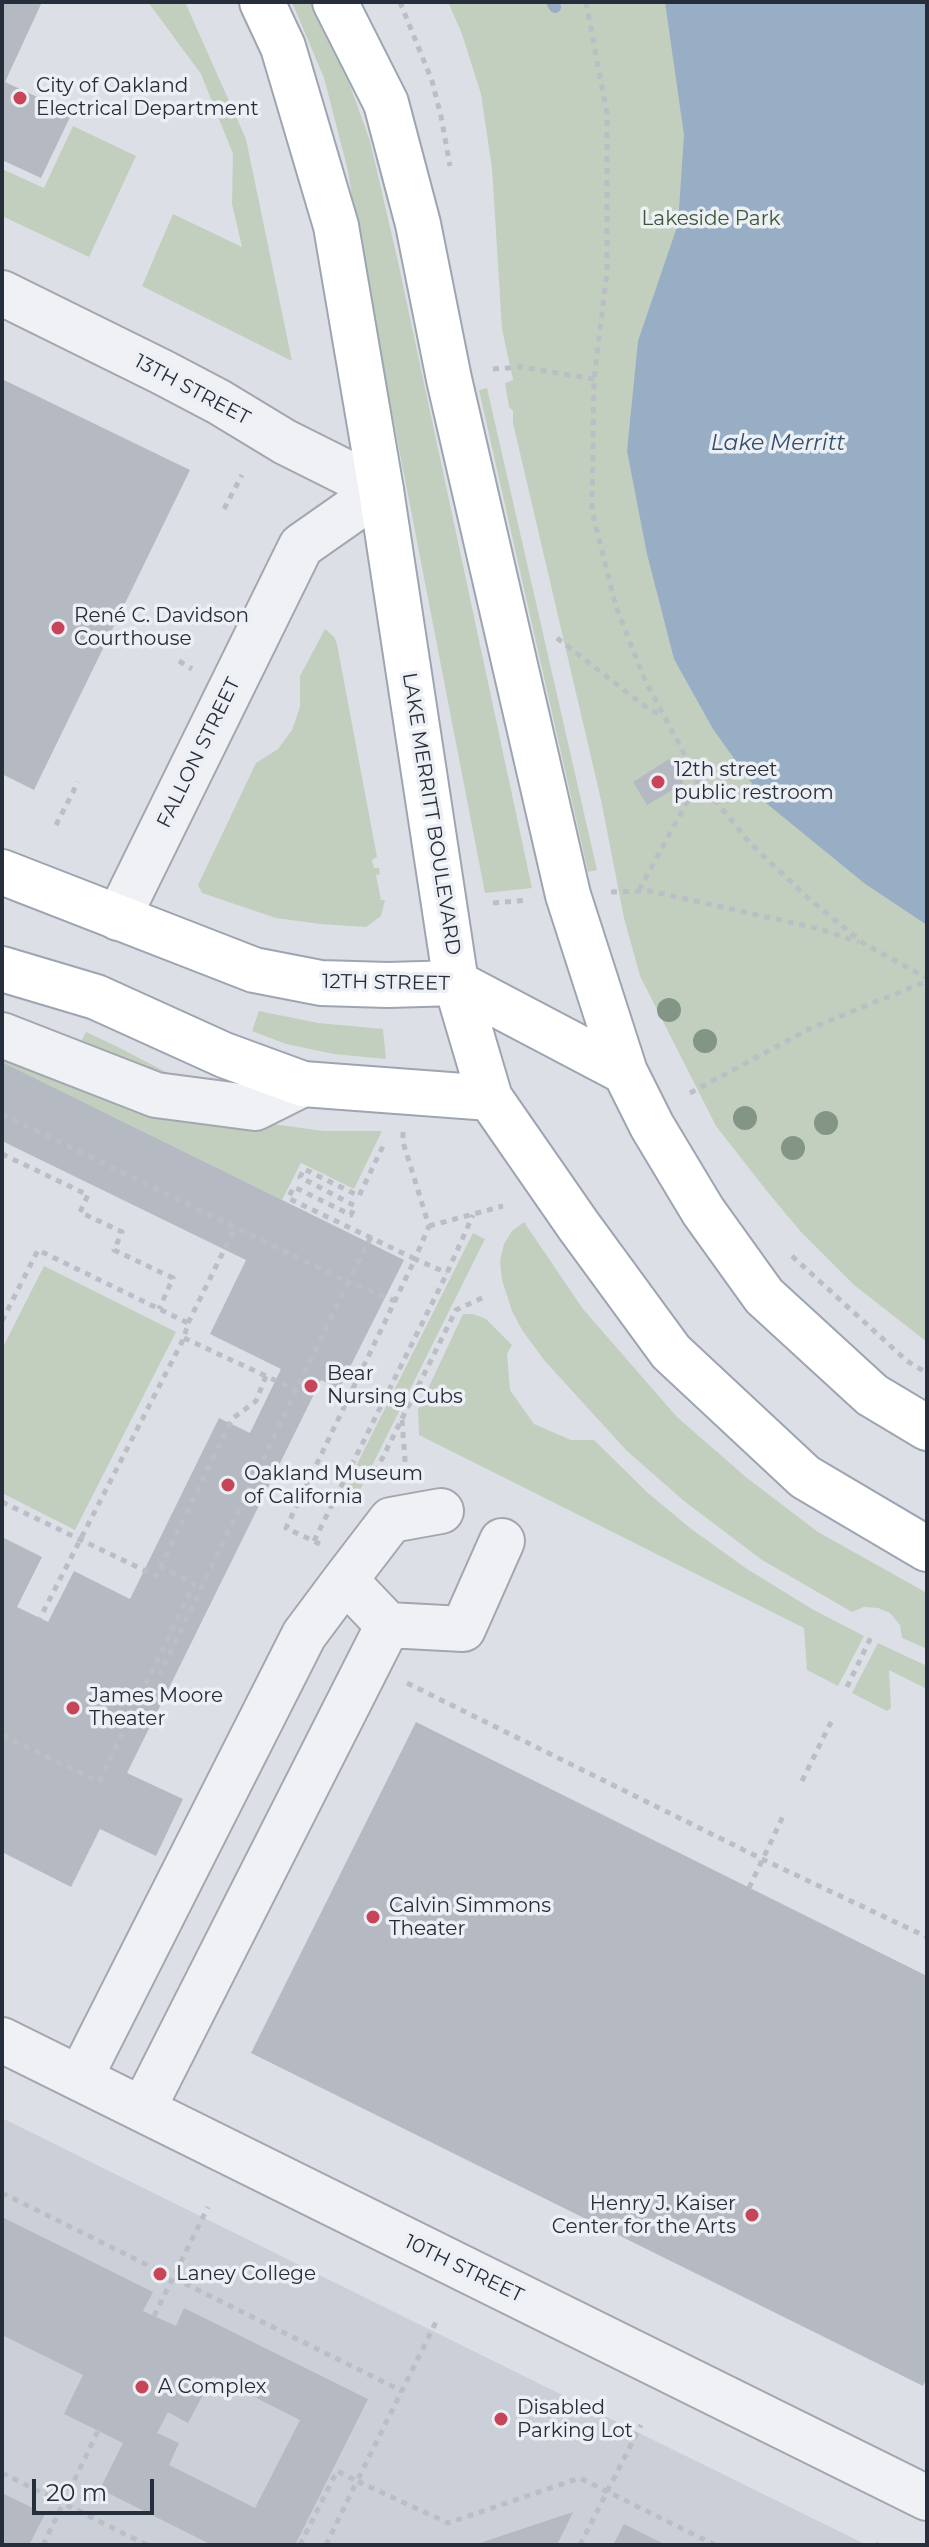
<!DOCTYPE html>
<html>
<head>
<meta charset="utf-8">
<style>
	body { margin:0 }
	#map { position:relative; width:929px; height:2547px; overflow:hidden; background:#dce0e6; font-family:Montserrat,sans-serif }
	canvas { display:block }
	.frame { position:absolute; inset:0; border:4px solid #272e3b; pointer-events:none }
	.scale { position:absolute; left:32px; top:2479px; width:122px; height:36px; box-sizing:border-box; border:4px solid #272e3b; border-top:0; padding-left:10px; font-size:24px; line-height:28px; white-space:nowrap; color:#272e3b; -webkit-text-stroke:6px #eceff4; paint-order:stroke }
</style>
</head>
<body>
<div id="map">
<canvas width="929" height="2547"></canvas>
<div class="frame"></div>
<div class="scale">20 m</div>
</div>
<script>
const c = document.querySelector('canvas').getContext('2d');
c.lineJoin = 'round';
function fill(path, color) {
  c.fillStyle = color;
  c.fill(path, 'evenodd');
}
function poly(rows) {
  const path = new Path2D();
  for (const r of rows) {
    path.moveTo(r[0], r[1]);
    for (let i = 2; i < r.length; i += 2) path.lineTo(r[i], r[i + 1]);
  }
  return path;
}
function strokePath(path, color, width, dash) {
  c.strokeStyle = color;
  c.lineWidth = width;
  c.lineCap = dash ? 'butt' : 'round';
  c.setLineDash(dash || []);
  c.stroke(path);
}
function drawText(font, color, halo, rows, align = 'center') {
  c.font = font + ' Montserrat,sans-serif';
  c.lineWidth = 7;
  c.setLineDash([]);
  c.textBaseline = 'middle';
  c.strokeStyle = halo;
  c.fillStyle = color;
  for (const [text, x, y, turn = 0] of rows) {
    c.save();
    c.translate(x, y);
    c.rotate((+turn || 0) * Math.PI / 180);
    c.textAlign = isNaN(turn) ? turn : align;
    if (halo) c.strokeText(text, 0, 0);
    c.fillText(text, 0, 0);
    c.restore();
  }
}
fill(poly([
	[2,2118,635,2431,867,2545,2,2545]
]), '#cbcfd7');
fill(poly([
	[148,2,185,2,246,139,292,361,142,286,173,214,242,247,232,204,233,154,201,74],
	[292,2,315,2,331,32,370,141,399,266,532,888,485,893,360,247,348,171,324,78],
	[448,2,927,2,927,1342,854,1285,801,1232,766,1190,716,1126,640,976,624,918,601,800,513,423,513,411,509,407,505,383,513,380,502,329,492,168,481,94,462,34],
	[73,126,136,156,89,257,2,216,2,169,44,188],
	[487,388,597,870,588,872,479,390],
	[325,629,334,637,337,644,377,857,372,860,374,868,379,868,380,874,376,875,381,900,385,900,381,916,366,927,320,924,276,918,202,893,198,885,256,763,278,749,292,730,300,707,300,676],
	[259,1011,318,1023,383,1029,386,1059,334,1054,286,1044,252,1031],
	[86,1032,116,1046,179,1079,76,1051],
	[2,1056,272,1124,324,1131,382,1131,354,1189,301,1163,282,1200,2,1062],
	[524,1222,583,1309,677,1417,747,1478,818,1532,927,1593,927,1649,902,1638,900,1625,890,1613,878,1608,864,1607,852,1612,762,1560,684,1501,627,1451,544,1360,522,1330,512,1311,502,1280,500,1261,504,1244,512,1231],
	[473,1233,485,1239,354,1502,341,1496],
	[44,1266,176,1332,75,1530,2,1493,2,1349],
	[463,1314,473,1314,486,1319,512,1345,507,1354,510,1390,534,1424,571,1440,594,1440,648,1493,690,1528,747,1569,812,1609,864,1636,838,1686,807,1670,804,1628,419,1435,418,1410],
	[878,1643,927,1666,927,1689,889,1670,891,1708,887,1711,852,1693]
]), '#c2cfbe');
fill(poly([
	[665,2,927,2,927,925,864,883,766,803,713,729,674,659,647,554,627,451,638,341,678,224,684,135]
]), '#98aec5');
strokePath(poly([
	[552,2,555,7]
]), '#98aec5', 12);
fill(poly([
	[2,2,42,2,5,82,72,113,41,178,2,160],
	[2,379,190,470,34,790,2,774],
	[669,759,684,783,647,805,633,782],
	[2,1062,404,1260,339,1389,321,1380,127,1773,183,1799,156,1856,100,1829,71,1887,2,1852,2,1537,42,1557,17,1607,48,1622,74,1571,130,1599,219,1418,250,1433,281,1369,210,1334,246,1260,2,1141],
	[416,1722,927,1976,927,2377,923,2386,251,2053],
	[2,2217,153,2292,143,2311,176,2326,184,2308,368,2399,295,2545,212,2545,100,2489,123,2443,64,2414,83,2375,2,2335],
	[213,2376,300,2420,255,2508,169,2465,179,2443,157,2433,168,2412,188,2423],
	[2,2493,45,2514,29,2545,2,2545],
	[573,2512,557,2545,477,2545,477,2544],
	[624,2524,666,2545,613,2545]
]), '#b4b9c2');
const minor = poly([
	[2,293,162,372,219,402,285,442,381,490,301,546,118,918],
	[2,1035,156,1095,255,1108,303,1084],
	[441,1511,391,1520,345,1580,388,1625,463,1629,502,1541],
	[2,2040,927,2498],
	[80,2078,304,1635,345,1580],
	[143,2109,388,1625]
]);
const major = poly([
	[262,2,283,47,336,226,381,490,456,983,490,1098,578,1225,671,1352,805,1477,927,1549],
	[335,2,386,103,418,224,449,379,568,895,625,1072,652,1126,703,1211,764,1296,872,1395,927,1428],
	[2,872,254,970,321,983,388,985,456,983,625,1072],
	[2,969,96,997,224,1055,303,1084,490,1098]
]);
strokePath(minor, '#a2a7af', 48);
strokePath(major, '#9ca5b1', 48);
strokePath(poly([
	[400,2,432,81,441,116,450,166],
	[586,2,607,114,607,272,594,379,592,511,616,607,645,680,688,761,700,782,749,842,807,897,863,943,927,978],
	[493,369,521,367,594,379],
	[224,509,242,475],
	[557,638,646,707,662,716],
	[179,661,192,669],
	[56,825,78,782],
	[639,890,699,780],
	[611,892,650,891,816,928,859,942],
	[493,903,528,900],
	[690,1093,809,1029,927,981],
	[2,1114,348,1282,160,1674],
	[403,1132,403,1142,429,1226,415,1259,447,1273],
	[2,1154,88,1195,80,1212,122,1232,114,1250,173,1278,159,1309],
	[429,1226,503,1206],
	[371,1237,348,1282,395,1301],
	[792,1256,907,1361,927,1373],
	[2,1321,38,1250,188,1323,184,1338,40,1618],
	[188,1323,235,1228],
	[184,1338,296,1390],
	[402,1420,406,1474],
	[370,1483,456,1310,484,1297],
	[2,1502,156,1576,232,1419,256,1401,266,1376],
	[314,1541,447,1273,473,1215],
	[320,1544,286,1528,415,1259,288,1198,294,1187,351,1215,355,1206,300,1177,304,1169,359,1196,384,1144],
	[407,1683,762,1859,927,1937],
	[847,1687,873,1633],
	[2,1735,99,1782,194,1584,161,1567],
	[802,1781,832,1720],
	[749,1888,785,1812],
	[2,2193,402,2391],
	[154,2316,208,2207],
	[2,2473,147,2545],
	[43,2545,98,2431],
	[300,2545,337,2471,357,2481,437,2320],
	[326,2545,357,2481,448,2523,580,2478,715,2545],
	[580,2545,641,2425],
	[878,2545,879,2543]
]), '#bbbec4', 5, [6, 6]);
strokePath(minor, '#eff1f4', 44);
strokePath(major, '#fff', 44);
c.fillStyle = '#839585';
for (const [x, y] of [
	[669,1010],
	[705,1041],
	[745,1118],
	[826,1123],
	[793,1148]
]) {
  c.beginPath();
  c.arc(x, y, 12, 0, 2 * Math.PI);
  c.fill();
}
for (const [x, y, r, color] of [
	[20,98,8,"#c74559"],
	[58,628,8,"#c74559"],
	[658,782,8,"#c74559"],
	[311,1386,8,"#c74559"],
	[228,1485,8,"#c74559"],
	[73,1708,8,"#c74559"],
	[373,1917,8,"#c74559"],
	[752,2215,8,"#c74559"],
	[160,2274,8,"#c74559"],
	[142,2387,8,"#c74559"],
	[501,2419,8,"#c74559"]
]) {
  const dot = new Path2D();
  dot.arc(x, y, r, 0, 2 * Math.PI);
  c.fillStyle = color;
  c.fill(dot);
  strokePath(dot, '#eceff4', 3);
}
drawText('20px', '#272e3b', '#eceff4', [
	["City of Oakland",36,86],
	["Electrical Department",36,109],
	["René C. Davidson",74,616],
	["Courthouse",74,639],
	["12th street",674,770],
	["public restroom",674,793],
	["Bear",327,1374],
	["Nursing Cubs",327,1397],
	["Oakland Museum",244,1474],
	["of California",244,1497],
	["James Moore",89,1696],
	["Theater",89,1719],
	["Calvin Simmons",389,1906],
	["Theater",389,1929],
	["Henry J. Kaiser",736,2204,"right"],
	["Center for the Arts",736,2227,"right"],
	["Laney College",176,2274],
	["A Complex",158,2387],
	["Disabled",517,2408],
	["Parking Lot",517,2431]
], 'left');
drawText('20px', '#3b5735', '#eceff4', [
	["Lakeside Park",711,219]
]);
drawText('20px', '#272e3b', '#eceff4', [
	["13TH STREET",192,390,28],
	["FALLON STREET",199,753,-64],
	["LAKE MERRITT BOULEVARD",431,814,81],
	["12TH STREET",386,983,1],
	["10TH STREET",464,2269,26]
]);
drawText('italic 22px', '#334d6d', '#eceff4', [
	["Lake Merritt",778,444]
]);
</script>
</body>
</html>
